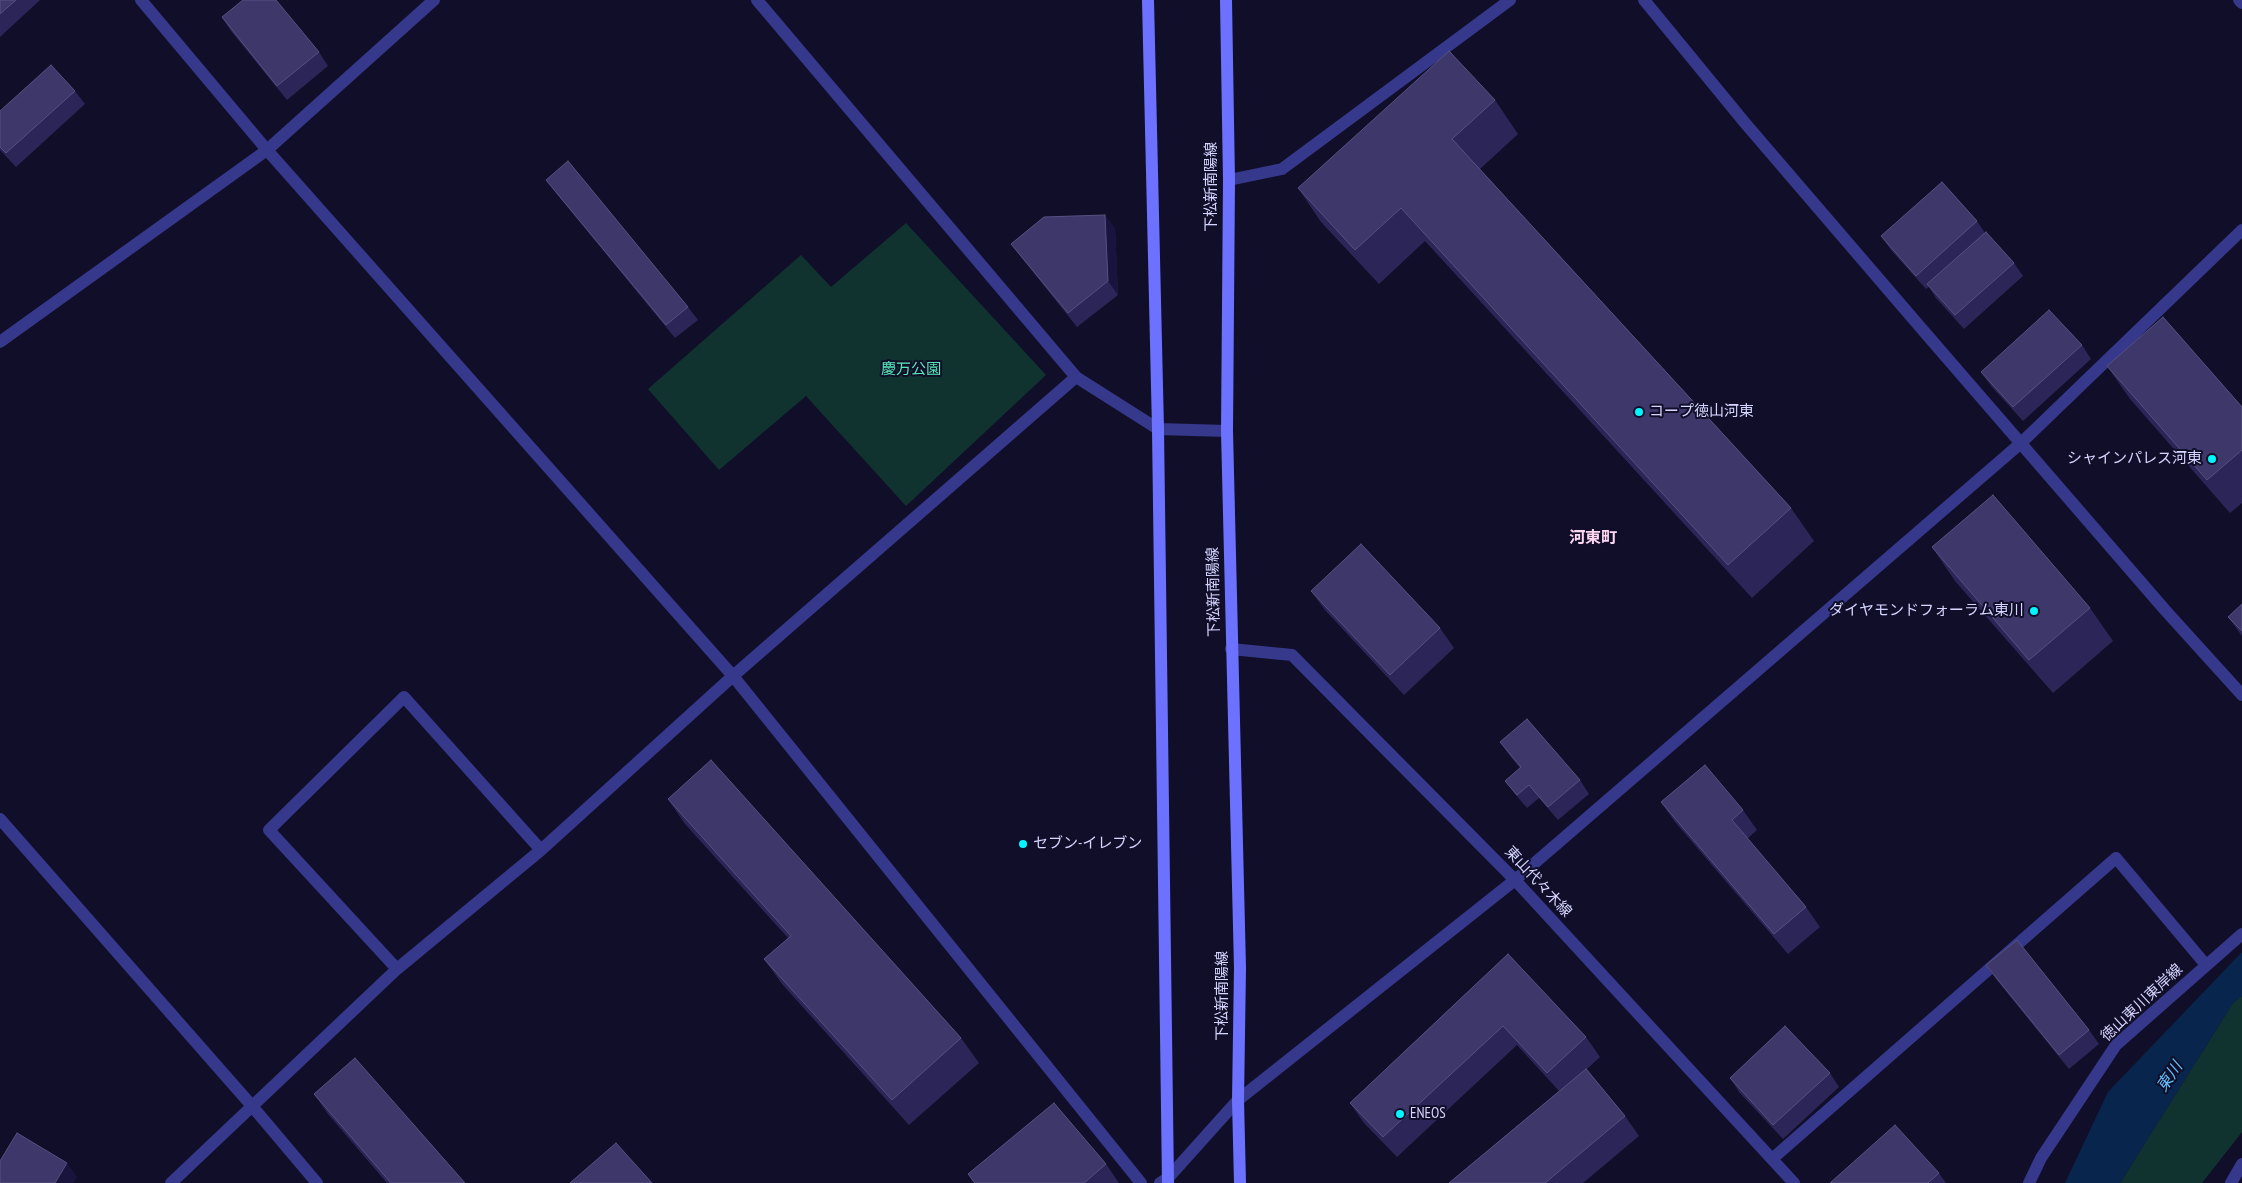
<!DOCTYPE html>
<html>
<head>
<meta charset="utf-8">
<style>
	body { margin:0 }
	canvas { display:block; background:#100e28 }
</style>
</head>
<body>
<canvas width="2242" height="1183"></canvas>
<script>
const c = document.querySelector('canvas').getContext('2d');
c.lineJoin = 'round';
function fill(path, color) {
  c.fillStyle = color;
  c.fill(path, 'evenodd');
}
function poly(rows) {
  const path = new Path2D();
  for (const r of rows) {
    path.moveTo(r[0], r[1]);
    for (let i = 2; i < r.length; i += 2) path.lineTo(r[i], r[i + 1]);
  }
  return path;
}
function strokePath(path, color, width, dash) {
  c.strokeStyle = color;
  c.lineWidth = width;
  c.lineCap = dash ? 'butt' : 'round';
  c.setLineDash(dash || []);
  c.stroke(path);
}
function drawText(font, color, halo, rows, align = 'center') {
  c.font = font + ' "PT Sans Narrow","Noto Sans JP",sans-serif';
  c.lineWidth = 4;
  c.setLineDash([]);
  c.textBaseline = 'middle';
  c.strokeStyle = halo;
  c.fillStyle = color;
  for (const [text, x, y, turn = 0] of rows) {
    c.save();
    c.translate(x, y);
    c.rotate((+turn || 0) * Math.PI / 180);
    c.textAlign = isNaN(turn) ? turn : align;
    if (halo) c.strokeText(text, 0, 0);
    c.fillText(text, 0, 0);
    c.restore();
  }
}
fill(poly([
	[906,223,1046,375,906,506,806,396,719,470,648,389,801,255,831,287],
	[2242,996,2242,1132,2202,1183,2120,1183,2233,1003]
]), '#10332f');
fill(poly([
	[2242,952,2242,996,2233,1003,2120,1183,2065,1183,2108,1092]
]), '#08264d');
strokePath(poly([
	[141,0,267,150,733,676,1141,1183],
	[1644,0,1745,123,1921,328,2165,610,2242,695],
	[2239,0,2242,3],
	[1229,180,1282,169,1510,0],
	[0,342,267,150,434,0],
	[1231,649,1292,655,1515,880,1794,1183],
	[0,819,252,1106,317,1183],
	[397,969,269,830,404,697,541,850],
	[1238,1100,1515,880,2021,443,2242,230],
	[1772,1159,2116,858,2206,965],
	[171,1183,397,969,541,850,733,676,1076,377,1158,429,1227,431],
	[2029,1183,2041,1158,2116,1045,2242,934]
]), '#35388b', 12);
strokePath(poly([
	[757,0,1076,377],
	[1160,1183,1168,1178,1238,1100],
	[2231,1183,2242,1164]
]), '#35388b', 12);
strokePath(poly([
	[1148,0,1158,429,1168,1183],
	[1226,0,1229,180,1227,431,1240,968,1238,1100,1240,1183]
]), '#6c72ff', 12);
fill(poly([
	[0,0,40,0,0,37],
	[222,17,319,52,328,66,287,100,231,31],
	[75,91,85,104,16,167,0,150,0,111],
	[1495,100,1518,134,1480,169,1791,508,1814,541,1752,598,1425,241,1379,284,1321,222,1298,188],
	[546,180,688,307,698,320,675,338,556,193],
	[1977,221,1985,233,2014,263,2023,276,1964,329,1936,298,1929,287,1926,289,1891,250,1881,236],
	[1115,228,1118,295,1077,327,1021,257,1011,244],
	[2082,345,2091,359,2023,421,1991,386,1981,372],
	[2107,366,2242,407,2242,503,2230,513,2130,399],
	[1932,547,2090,608,2113,641,2053,693,1955,581],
	[1311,591,1440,628,1454,648,1404,695,1325,610],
	[2242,604,2242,636,2228,617],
	[1500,742,1580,780,1589,794,1558,820,1539,798,1527,808,1515,794,1505,781,1520,768,1510,756],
	[668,799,961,1038,979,1063,909,1125,782,984,764,959,788,938,685,824],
	[1661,802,1743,810,1757,830,1747,839,1806,907,1820,927,1788,954,1675,822],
	[1508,954,1586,1037,1600,1057,1587,1069,1625,1116,1639,1136,1583,1183,1449,1183,1559,1091,1517,1045,1397,1157,1364,1123,1350,1103],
	[1986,965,2089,1030,2099,1044,2069,1069,1996,979],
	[1830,1073,1839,1087,1783,1139,1739,1092,1730,1078],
	[314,1094,465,1183,387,1183,328,1114],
	[1106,1164,1119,1183,974,1183,968,1174],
	[1939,1173,1946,1183,1830,1183]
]), '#2c2558');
fill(poly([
	[1105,215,1115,228,1118,295,1108,281],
	[67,1163,77,1177,73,1183,55,1183]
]), '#19143d');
const building = poly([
	[0,0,16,0,0,14,0,0],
	[243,0,276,0,319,52,277,86,222,17,243,0],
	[1449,51,1495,100,1452,139,1791,508,1728,565,1401,208,1355,250,1298,188,1449,51],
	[51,65,75,91,6,153,0,147,0,111,51,65],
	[568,161,688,307,666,325,546,180,568,161],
	[1942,182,1977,221,1916,276,1881,236,1942,182],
	[1105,215,1108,281,1068,313,1011,244,1044,217,1105,215],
	[1986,232,2014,263,1955,315,1927,284,1986,232],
	[2049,310,2082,345,2013,407,1981,372,2049,310],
	[2163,317,2242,407,2242,450,2207,480,2107,366,2163,317],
	[1993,495,2090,608,2029,660,1932,547,1993,495],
	[1361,544,1440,628,1390,675,1311,591,1361,544],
	[2242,604,2242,631,2228,617,2242,604],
	[1527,719,1580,780,1548,807,1529,785,1517,795,1505,781,1521,767,1500,742,1527,719],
	[711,760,961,1038,892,1100,764,959,791,936,668,799,711,760],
	[1705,765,1743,810,1732,820,1806,907,1774,934,1661,802,1705,765],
	[2017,940,2089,1030,2059,1055,1986,965,2017,940],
	[1508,954,1586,1037,1547,1073,1503,1026,1383,1137,1350,1103,1508,954],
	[1785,1026,1830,1073,1773,1125,1730,1078,1785,1026],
	[355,1058,465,1183,391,1183,314,1094,355,1058],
	[1586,1069,1625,1116,1545,1183,1449,1183,1586,1069],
	[1054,1103,1106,1164,1084,1183,975,1183,968,1174,1054,1103],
	[1895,1125,1939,1173,1928,1183,1830,1183,1895,1125],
	[17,1133,67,1163,55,1183,0,1183,0,1161,17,1133],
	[616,1143,652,1183,570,1183,616,1143]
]);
fill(building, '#3e386a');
strokePath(building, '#565181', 1);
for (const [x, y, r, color] of [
	[1639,412,5,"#01f7ff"],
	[2212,459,5,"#01f7ff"],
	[2034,611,5,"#01f7ff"],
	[1023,844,5,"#01f7ff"],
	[1400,1114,5,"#01f7ff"]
]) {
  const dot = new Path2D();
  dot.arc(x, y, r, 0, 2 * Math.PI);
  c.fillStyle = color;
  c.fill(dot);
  strokePath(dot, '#100e28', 2);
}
drawText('15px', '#d6d5ff', '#100e28', [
	["下松新南陽線",1212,187,-90],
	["下松新南陽線",1214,592,-91],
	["東山代々木線",1538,882,47],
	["下松新南陽線",1223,996,-90],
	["徳山東川東岸線",2142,1003,-43]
]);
drawText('15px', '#57e9ba', '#100e28', [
	["慶万公園",911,370]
]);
drawText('15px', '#d6d5ff', '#100e28', [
	["コープ徳山河東",1649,412],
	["シャインパレス河東",2202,459,"right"],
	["ダイヤモンドフォーラム東川",2024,611,"right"],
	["セブン-イレブン",1033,844],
	["ENEOS",1410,1114]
], 'left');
drawText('bold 16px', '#ffd7f3', '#100e28', [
	["河東町",1593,538]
]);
drawText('italic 16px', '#63c1ff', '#100e28', [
	["東川",2170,1077,-56]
]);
</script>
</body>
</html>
